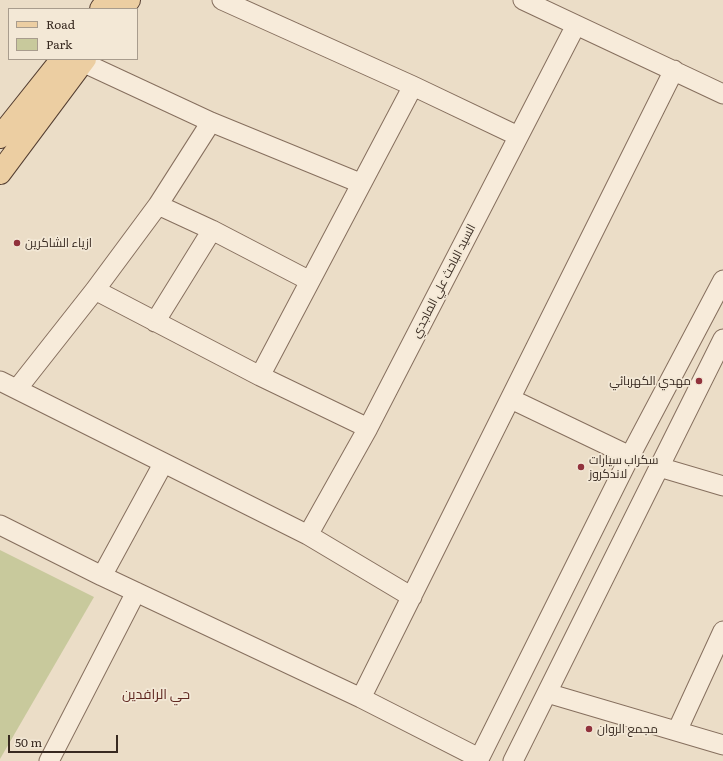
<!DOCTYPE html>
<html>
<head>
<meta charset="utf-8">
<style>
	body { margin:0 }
	#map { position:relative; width:723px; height:761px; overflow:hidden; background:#ebddc7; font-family:Literata,serif }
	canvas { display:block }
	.legend { position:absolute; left:8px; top:8px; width:130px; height:52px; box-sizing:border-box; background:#f3e8d6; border:1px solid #a89c8d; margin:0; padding:5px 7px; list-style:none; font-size:12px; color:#372920 }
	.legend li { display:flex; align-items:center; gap:8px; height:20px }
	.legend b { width:20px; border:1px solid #a89c8d }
	.scale { position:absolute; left:8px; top:735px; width:110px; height:18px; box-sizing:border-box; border:2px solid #372920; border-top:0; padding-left:5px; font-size:12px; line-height:14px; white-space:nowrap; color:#372920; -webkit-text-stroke:3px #f3e8d6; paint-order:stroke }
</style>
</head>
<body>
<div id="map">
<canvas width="723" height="761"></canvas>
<ul class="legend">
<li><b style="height:5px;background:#eccea2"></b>Road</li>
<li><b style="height:11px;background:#c8c99c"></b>Park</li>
</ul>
<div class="scale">50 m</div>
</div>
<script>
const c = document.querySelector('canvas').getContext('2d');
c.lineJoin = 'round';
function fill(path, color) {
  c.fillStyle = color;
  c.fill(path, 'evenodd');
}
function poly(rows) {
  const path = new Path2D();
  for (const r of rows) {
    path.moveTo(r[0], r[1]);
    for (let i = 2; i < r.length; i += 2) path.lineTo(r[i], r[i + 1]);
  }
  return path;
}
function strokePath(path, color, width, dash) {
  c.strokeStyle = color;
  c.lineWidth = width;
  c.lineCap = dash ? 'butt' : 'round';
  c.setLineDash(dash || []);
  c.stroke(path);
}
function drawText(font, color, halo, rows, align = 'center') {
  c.font = font + ' Literata,Cairo,serif';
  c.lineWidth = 3.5;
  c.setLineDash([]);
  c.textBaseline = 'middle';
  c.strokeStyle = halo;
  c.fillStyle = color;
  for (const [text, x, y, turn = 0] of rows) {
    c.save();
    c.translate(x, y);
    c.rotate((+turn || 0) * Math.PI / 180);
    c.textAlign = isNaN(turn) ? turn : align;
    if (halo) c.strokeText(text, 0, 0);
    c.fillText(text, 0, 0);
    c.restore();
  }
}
fill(poly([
	[0,550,94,597,0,759]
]), '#c8c99c');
const minor = poly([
	[222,0,413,86,518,136],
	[523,0,723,94],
	[82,62,211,122,360,183],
	[158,205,211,122],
	[95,290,260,376,368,428],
	[155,322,212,230],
	[260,376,413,86],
	[0,381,308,535,412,597],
	[17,389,95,290,158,205,212,230,310,281],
	[511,399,630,456],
	[659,467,723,486],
	[0,525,102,576,361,698,479,758],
	[308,535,368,428,576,25],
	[102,576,163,464],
	[547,693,723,745],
	[361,698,674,70],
	[677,731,723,631],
	[49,761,136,592],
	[478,761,630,456,723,280],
	[513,761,723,339]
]);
const major = poly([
	[101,9,108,0],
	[122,9,129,0],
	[0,137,62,59],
	[0,173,85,59]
]);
strokePath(minor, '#866f5e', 21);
strokePath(major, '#543e31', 24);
strokePath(minor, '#f7ebda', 19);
strokePath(major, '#eccea2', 22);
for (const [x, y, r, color] of [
	[17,243,4,"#91323c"],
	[699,381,4,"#91323c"],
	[581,467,4,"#91323c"],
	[589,729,4,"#91323c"]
]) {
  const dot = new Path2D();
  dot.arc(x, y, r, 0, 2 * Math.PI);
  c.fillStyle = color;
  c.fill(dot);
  strokePath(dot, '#f3e8d6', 1.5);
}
drawText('12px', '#372920', '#f3e8d6', [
	["ازياء الشاكرين",25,243],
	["مهدي الكهربائي",691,381,"right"],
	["سكراب سيارات",589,460],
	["لاندكروز",589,474],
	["مجمع الروان",597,729]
], 'left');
drawText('12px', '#372920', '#f3e8d6', [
	["السيد الباحث علي الماجدي",444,281,-63]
]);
drawText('14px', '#612a23', '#f3e8d6', [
	["حي الرافدين",156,695]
]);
</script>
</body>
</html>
